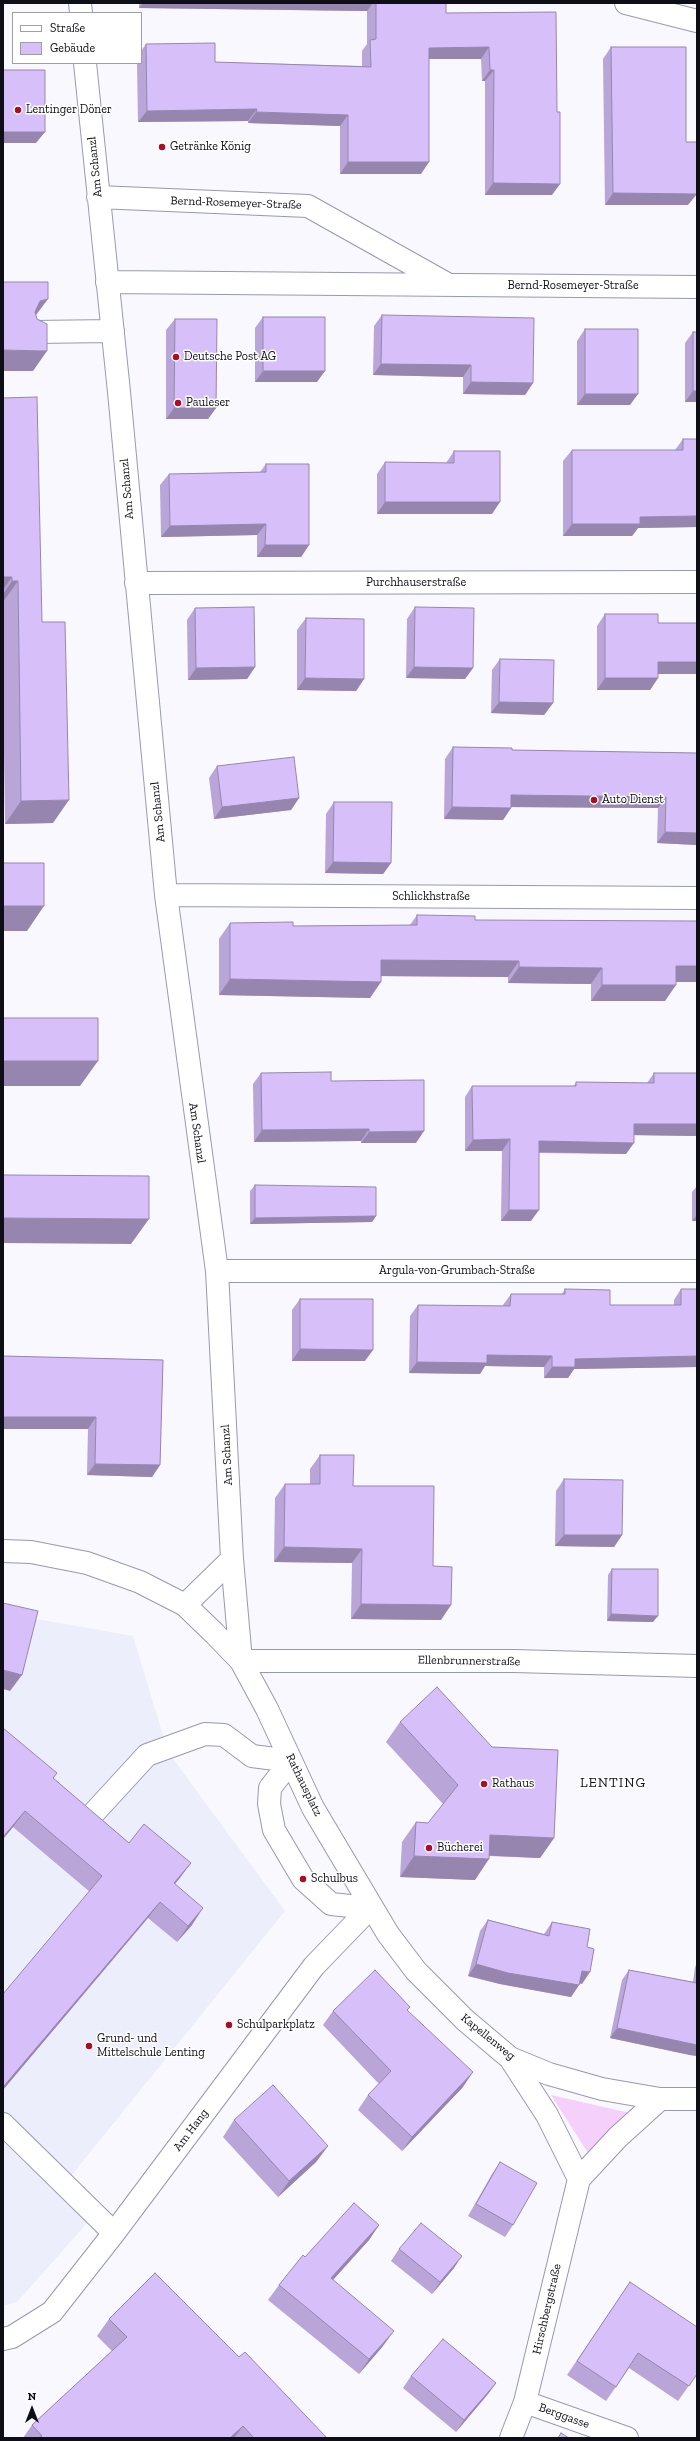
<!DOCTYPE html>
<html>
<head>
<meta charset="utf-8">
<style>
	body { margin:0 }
	#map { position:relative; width:700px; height:2441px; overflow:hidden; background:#f8f8fe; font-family:"Zilla Slab",serif }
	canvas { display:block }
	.frame { position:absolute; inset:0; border:4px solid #0e0e17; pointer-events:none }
	.legend { position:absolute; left:12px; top:12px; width:130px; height:52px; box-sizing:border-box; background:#fff; border:1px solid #9f9fa2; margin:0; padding:5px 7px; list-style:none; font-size:12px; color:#0e0e17 }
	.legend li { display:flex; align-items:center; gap:8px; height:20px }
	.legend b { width:20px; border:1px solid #9f9fa2 }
	.north { position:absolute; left:12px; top:2389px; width:40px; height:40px; -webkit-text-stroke:3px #fff; paint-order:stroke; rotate:0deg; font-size:11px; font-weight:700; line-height:16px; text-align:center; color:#0e0e17 }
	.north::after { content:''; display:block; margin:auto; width:14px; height:18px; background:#0e0e17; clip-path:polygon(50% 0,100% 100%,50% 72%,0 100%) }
</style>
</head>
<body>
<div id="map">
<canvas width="700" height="2441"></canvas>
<div class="frame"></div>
<ul class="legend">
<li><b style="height:5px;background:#fff"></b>Straße</li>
<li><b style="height:11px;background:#d7c0fa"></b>Gebäude</li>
</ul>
<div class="north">N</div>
</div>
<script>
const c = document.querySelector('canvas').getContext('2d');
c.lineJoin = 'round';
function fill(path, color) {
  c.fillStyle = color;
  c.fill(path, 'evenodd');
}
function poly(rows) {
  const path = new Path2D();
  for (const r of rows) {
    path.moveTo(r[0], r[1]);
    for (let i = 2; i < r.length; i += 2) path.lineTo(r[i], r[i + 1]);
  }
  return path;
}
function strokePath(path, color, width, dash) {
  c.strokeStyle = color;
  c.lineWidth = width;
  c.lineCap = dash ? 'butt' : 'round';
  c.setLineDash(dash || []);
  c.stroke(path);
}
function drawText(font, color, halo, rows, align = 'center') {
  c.font = font + ' "Zilla Slab",serif';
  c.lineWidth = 3;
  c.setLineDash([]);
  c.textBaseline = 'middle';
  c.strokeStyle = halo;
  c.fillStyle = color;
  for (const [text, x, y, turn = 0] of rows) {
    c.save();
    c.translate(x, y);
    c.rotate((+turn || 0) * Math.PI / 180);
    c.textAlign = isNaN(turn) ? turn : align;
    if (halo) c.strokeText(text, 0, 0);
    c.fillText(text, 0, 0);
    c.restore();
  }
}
fill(poly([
	[3,1613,133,1636,168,1752,285,1911,67,2181,98,2211,17,2302,3,2306]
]), '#edeefc');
fill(poly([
	[551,2095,630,2113,588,2153]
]), '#f5d0fa');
const minor = poly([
	[80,3,81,13],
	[626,3,697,21],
	[85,63,119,392,166,895,217,1271,232,1559,241,1661],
	[98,197,308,206,449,285],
	[107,282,697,287],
	[33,332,113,331],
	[136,583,697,582],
	[166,895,697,898],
	[217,1271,697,1271],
	[3,1551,31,1552,87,1563,140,1582,185,1605,214,1633,241,1661,267,1709,313,1808,388,1934,416,1971,465,2020,510,2058,549,2074,602,2089,660,2099,697,2099],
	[185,1605,232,1559],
	[241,1661,514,1661,697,1666],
	[291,1761,270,1788,269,1804,274,1830,303,1879,331,1904,370,1908],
	[91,1816,147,1755,205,1734,224,1735,252,1756,291,1761],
	[510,2058,547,2115,579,2179,525,2402,511,2438],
	[3,2124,114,2233],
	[579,2179,618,2137,660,2099],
	[3,2339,12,2337,52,2312,114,2233,314,1966,370,1908],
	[525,2402,627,2438]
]);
strokePath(minor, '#9799b2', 24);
strokePath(minor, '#fff', 22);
fill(poly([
	[139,3,446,3,446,13,556,12,552,195,485,195,485,81,482,81,481,59,429,59,421,174,340,174,340,126,248,123,248,121,138,122,137,63,141,63,141,51,146,44,215,62,362,66,362,51,367,44,367,11,139,8],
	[611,47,686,142,688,205,605,205,603,59],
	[382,315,533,383,525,395,463,394,463,377,373,375,374,326],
	[263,317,317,382,255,382,255,328],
	[175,319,216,408,208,419,166,419,166,330],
	[585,329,630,405,577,405,577,341],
	[693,332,697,402,685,402,685,343],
	[3,398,42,622,53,823,5,824,3,685],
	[683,439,697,439,697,527,638,528,632,536,563,536,563,461,572,450,675,450],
	[454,451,492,514,377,514,377,474,385,462,446,463],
	[266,464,309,545,301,557,257,557,257,535,161,537,160,485,169,474,260,472],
	[415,607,473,668,465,679,406,678,407,619],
	[195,608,255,667,247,679,188,680,187,620],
	[605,614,658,623,697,674,658,674,658,678,650,690,597,690,597,626],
	[306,618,364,679,356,691,297,690,297,630],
	[500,659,553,703,544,715,491,713,492,670],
	[453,747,512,750,697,753,697,845,657,843,658,808,511,807,511,808,503,820,444,819,445,759],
	[217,766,299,798,291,810,214,819,209,778],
	[334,802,391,863,383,874,325,873,326,814],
	[417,915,475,920,697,982,676,982,665,1001,591,1001,591,984,508,983,508,977,381,976,370,998,219,995,219,939,230,923,293,926,410,925],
	[261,1073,331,1081,416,1143,361,1143,361,1141,254,1142,253,1084],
	[654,1073,697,1136,634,1135,626,1154,539,1153,531,1221,501,1221,502,1151,465,1151,465,1097,472,1086,574,1086,576,1082,647,1083],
	[255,1185,376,1216,372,1222,250,1224,250,1191],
	[697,1186,697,1221,692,1221,692,1192],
	[565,1289,610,1305,674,1305,674,1300,681,1289,697,1289,697,1367,574,1369,568,1378,544,1378,544,1367,485,1366,480,1374,409,1373,410,1316,418,1305,503,1306,503,1305,511,1294,562,1294],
	[300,1299,365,1361,292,1361,292,1310],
	[3,1356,163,1360,160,1465,152,1477,87,1475,88,1429,3,1429],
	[320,1455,353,1486,433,1566,441,1620,351,1619,352,1563,274,1562,275,1498,285,1484,310,1484,310,1469],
	[564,1479,622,1535,614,1547,555,1546,556,1491],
	[612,1569,653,1622,607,1621,608,1575],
	[400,1722,554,1838,540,1858,489,1856,475,1880,400,1877,402,1842,416,1822,428,1823,443,1804,386,1742],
	[3,1728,53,1778,129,1843,191,1863,175,1884,192,1925,177,1942,148,1918,90,1892,13,1827,3,1839],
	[488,1920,544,1934,552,1922,587,1947,582,1984,580,1983,579,1985,571,1997,500,1984,468,1976,480,1931],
	[697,1964,697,2056,690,2055,610,2038,622,1980,629,1970,693,1982,695,1967],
	[333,2011,407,2011,463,2087,402,2151,358,2110,368,2095,379,2084,323,2025],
	[234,2120,328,2146,316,2162,278,2197,223,2137],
	[500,2162,513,2225,505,2237,468,2216,492,2174],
	[379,2225,369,2240,333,2280,383,2346,359,2374,268,2300,279,2285,305,2257],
	[399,2249,454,2268,432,2294,391,2261],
	[630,2282,697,2374,678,2401,629,2368,606,2401,567,2375],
	[109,2319,239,2357,327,2438,23,2438,32,2425,112,2351,97,2336],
	[411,2376,496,2383,488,2394,456,2432,403,2388]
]), '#b9a5d7');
fill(poly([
	[143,3,373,3,367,11,139,8],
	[489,47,481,59,421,59,429,48],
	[490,70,494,70,485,81,482,81],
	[257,109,248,121,138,122,147,111],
	[256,112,348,115,340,126,248,123],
	[3,132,45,132,36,143,3,143],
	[348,162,429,162,421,174,340,174],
	[493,183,560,184,552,195,485,195],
	[613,193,697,194,688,205,605,205],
	[48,299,33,319,26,322,40,301],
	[3,350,47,351,33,371,3,371],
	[381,364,471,365,463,377,373,375],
	[263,371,325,371,317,382,255,382],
	[471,382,533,383,525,395,463,394],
	[693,391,697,391,697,402,685,402],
	[585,394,638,394,630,405,577,405],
	[174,408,216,408,208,419,166,419],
	[385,502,500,502,492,514,377,514],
	[697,516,697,527,638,528,632,536,563,536,572,524,640,517],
	[266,524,257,535,161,537,170,526],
	[265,545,309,545,301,557,257,557],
	[3,577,12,577,3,590],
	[12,581,18,581,3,602,3,594],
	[658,662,697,662,697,674,650,674],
	[255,667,247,679,188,680,196,668],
	[414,667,473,668,465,679,406,678],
	[305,678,364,679,356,691,297,690],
	[605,678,658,678,650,690,597,690],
	[499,702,553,703,544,715,491,713],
	[511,795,666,797,658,808,503,807],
	[299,798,291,810,214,819,222,807],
	[69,800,53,823,5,824,21,801],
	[452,807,511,808,503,820,444,819],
	[665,832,697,833,697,845,657,843],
	[333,862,391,863,383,874,325,873],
	[3,906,44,906,27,931,3,931],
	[381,960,519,961,508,977,370,976],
	[676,966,697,966,697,982,665,982],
	[519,967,602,968,591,984,508,983],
	[230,979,381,982,370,998,219,995],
	[602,985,676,985,665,1001,591,1001],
	[3,1061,98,1061,80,1086,3,1086],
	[634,1124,697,1124,697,1136,627,1135],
	[369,1129,361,1141,254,1142,262,1130],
	[424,1131,416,1143,361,1143,369,1132],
	[510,1139,502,1151,465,1151,473,1140],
	[539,1141,634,1143,626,1154,531,1152],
	[509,1210,539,1210,531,1221,501,1221],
	[697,1215,697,1221,692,1221],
	[376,1216,372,1222,250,1224,255,1218],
	[3,1218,149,1219,131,1244,3,1243],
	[300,1349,373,1350,365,1361,292,1361],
	[487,1355,552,1356,544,1367,485,1366,480,1374,409,1373,417,1362],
	[697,1356,697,1367,574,1369,568,1378,544,1378,552,1367,575,1359],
	[3,1417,96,1417,88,1429,3,1429],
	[95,1464,160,1465,152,1477,87,1475],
	[564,1535,622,1535,614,1547,555,1546],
	[284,1547,362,1549,352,1563,274,1562],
	[361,1604,451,1605,441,1620,351,1619],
	[611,1614,658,1616,653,1622,607,1621],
	[3,1670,22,1675,10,1691,3,1689],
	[25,1811,13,1827,3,1839,3,1837],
	[490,1835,554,1838,540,1858,476,1855],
	[414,1856,489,1859,475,1880,400,1877],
	[191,1863,179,1879,162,1899,174,1883],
	[160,1902,148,1918,3,2090,3,2087],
	[203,1908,192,1925,177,1942,188,1926],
	[476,1964,579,1985,571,1997,500,1984,468,1976],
	[582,1971,590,1972,582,1984,574,1982],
	[617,2028,697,2045,697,2056,690,2055,610,2038],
	[473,2072,463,2087,402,2151,412,2137],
	[328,2146,316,2162,278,2197,289,2181],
	[379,2225,369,2240,321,2293,331,2278],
	[462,2256,454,2268,432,2294,440,2282],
	[394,2331,383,2346,359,2374,369,2359],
	[496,2383,488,2394,456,2432,464,2420],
	[243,2426,234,2438,230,2438]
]), '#9686af');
const building = poly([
	[376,3,446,3,446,13,556,12,557,112,560,112,560,184,493,183,494,70,490,70,489,47,429,48,429,162,348,162,348,115,256,112,257,109,147,111,146,44,215,43,215,62,371,67,370,40,376,39,376,3],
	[611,47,686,47,686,142,697,142,697,194,613,193,611,47],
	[3,70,45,70,45,132,3,132,3,70],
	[3,282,48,282,48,299,40,301,35,312,37,319,47,324,47,351,3,350,3,282],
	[382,315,534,318,533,383,471,382,471,365,381,364,382,315],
	[263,317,325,317,325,371,263,371,263,317],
	[175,319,217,319,216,408,174,408,175,319],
	[585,329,638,329,638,394,585,394,585,329],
	[693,332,697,332,697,391,693,391,693,332],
	[37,397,42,622,65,622,69,800,21,801,18,581,12,581,12,577,3,577,3,398,37,397],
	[683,439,697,439,697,516,640,517,640,524,572,524,572,450,683,450,683,439],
	[454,451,500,451,500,502,385,502,385,462,454,463,454,451],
	[266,464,309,464,309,545,265,545,266,524,170,526,169,474,266,472,266,464],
	[254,607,255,667,196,668,195,608,254,607],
	[415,607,474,608,473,668,414,667,415,607],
	[605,614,658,614,658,623,697,623,697,662,658,662,658,678,605,678,605,614],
	[306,618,364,619,364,679,305,678,306,618],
	[500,659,554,660,553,703,499,702,500,659],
	[453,747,512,748,512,750,697,753,697,833,665,832,666,797,511,795,511,808,452,807,453,747],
	[294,757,299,798,222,807,217,766,294,757],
	[334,802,392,802,391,863,333,862,334,802],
	[3,863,44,863,44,906,3,906,3,863],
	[417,915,475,916,475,920,697,921,697,966,676,966,676,985,602,985,602,968,519,967,519,961,381,960,381,982,230,979,230,923,293,922,293,926,417,925,417,915],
	[3,1018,98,1018,98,1061,3,1061,3,1018],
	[331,1072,331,1081,424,1080,424,1131,369,1132,369,1129,262,1130,261,1073,331,1072],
	[654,1073,697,1073,697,1124,634,1124,634,1143,539,1141,539,1210,509,1210,510,1139,473,1140,472,1086,576,1086,576,1082,654,1083,654,1073],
	[3,1175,149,1176,149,1219,3,1218,3,1175],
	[255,1185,376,1187,376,1216,255,1218,255,1185],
	[565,1289,610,1290,610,1305,681,1305,681,1289,697,1289,697,1356,575,1359,575,1367,552,1367,552,1356,487,1355,487,1363,417,1362,418,1305,510,1306,511,1294,565,1294,565,1289],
	[300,1299,373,1299,373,1350,300,1349,300,1299],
	[3,1356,163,1360,160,1465,95,1464,96,1417,3,1417,3,1356],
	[320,1455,354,1455,353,1486,434,1486,433,1566,452,1567,451,1605,361,1604,362,1549,284,1547,285,1484,320,1484,320,1455],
	[564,1479,623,1480,622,1535,564,1535,564,1479],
	[612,1569,658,1569,658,1616,611,1614,612,1569],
	[3,1603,38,1611,22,1675,3,1670,3,1603],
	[437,1687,492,1747,558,1750,554,1838,490,1835,489,1859,414,1856,416,1822,428,1823,458,1785,400,1722,437,1687],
	[3,1728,57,1773,53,1778,129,1843,144,1824,191,1863,174,1883,203,1908,188,1926,160,1902,3,2087,3,1994,102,1876,25,1811,3,1837,3,1728],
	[488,1920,549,1936,552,1922,590,1929,587,1947,594,1949,590,1972,582,1971,579,1985,508,1973,476,1964,488,1920],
	[375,1970,410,2007,407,2010,473,2072,412,2137,368,2095,391,2071,333,2011,375,1970],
	[629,1970,697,1983,697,2045,617,2028,629,1970],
	[273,2085,328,2146,289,2181,234,2120,273,2085],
	[500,2162,537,2183,513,2225,476,2204,500,2162],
	[354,2203,379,2225,331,2278,394,2331,369,2359,279,2285,303,2255,305,2257,354,2203],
	[421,2223,462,2256,440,2282,399,2249,421,2223],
	[155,2273,239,2357,245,2352,327,2438,254,2438,243,2426,230,2438,38,2438,42,2436,32,2425,127,2337,109,2319,155,2273],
	[630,2282,697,2327,697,2374,689,2386,638,2353,616,2387,577,2361,630,2282],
	[443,2339,496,2383,464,2420,411,2376,443,2339],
	[561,2433,569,2438,558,2438,561,2433]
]);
fill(building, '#d7c0fa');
strokePath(building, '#9686af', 1);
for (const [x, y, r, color] of [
	[18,110,4,"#a70f23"],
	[162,147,4,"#a70f23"],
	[176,357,4,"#a70f23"],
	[178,403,4,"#a70f23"],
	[594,800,4,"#a70f23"],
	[484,1784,4,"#a70f23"],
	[429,1848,4,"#a70f23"],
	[303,1879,4,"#a70f23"],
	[229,2025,4,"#a70f23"],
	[89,2046,4,"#a70f23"]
]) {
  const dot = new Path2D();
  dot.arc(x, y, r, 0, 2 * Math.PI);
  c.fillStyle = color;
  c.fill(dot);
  strokePath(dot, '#fff', 1.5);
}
drawText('12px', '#0e0e17', '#fff', [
	["Lentinger Döner",26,110],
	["Getränke König",170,147],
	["Deutsche Post AG",184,357],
	["Pauleser",186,403],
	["Auto Dienst",602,800],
	["Rathaus",492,1784],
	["Bücherei",437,1848],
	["Schulbus",311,1879],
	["Schulparkplatz",237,2025],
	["Grund- und",97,2039],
	["Mittelschule Lenting",97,2053]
], 'left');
drawText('12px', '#0e0e17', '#fff', [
	["Am Schanzl",95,167,-96],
	["Bernd-Rosemeyer-Straße",236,203,2],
	["Bernd-Rosemeyer-Straße",573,286],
	["Am Schanzl",127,489,-95],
	["Purchhauserstraße",416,583],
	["Am Schanzl",158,812,-96],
	["Schlickhstraße",431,897],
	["Am Schanzl",197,1133,82],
	["Argula-von-Grumbach-Straße",457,1271],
	["Am Schanzl",227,1455,-93],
	["Ellenbrunnerstraße",469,1661,1],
	["Rathausplatz",304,1785,64],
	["Kapellenweg",488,2037,39],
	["Am Hang",191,2130,-53],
	["Hirschbergstraße",547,2309,-77],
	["Berggasse",564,2416,20]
]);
c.letterSpacing = '1px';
drawText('14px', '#0e0e17', '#fff', [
	["LENTING",613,1783]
]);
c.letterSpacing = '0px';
</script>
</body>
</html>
